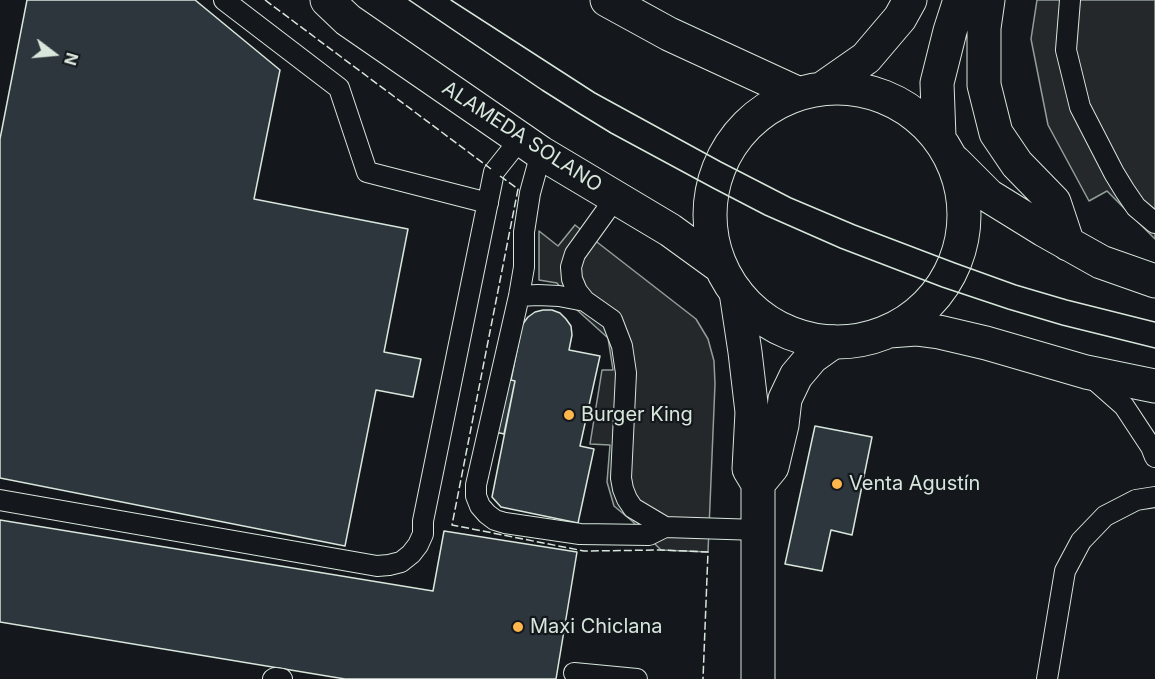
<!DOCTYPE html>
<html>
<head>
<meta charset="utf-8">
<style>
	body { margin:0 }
	#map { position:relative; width:1155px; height:679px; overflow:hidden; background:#14181c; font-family:Inter,sans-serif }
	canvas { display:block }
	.north { position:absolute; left:24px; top:24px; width:60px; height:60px; -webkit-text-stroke:4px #14181c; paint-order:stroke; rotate:106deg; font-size:16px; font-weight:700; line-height:24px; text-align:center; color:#d8e6dc }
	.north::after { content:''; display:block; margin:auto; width:21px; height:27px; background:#d8e6dc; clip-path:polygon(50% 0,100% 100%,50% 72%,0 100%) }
</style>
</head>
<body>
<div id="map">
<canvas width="1155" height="679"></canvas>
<div class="north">N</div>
</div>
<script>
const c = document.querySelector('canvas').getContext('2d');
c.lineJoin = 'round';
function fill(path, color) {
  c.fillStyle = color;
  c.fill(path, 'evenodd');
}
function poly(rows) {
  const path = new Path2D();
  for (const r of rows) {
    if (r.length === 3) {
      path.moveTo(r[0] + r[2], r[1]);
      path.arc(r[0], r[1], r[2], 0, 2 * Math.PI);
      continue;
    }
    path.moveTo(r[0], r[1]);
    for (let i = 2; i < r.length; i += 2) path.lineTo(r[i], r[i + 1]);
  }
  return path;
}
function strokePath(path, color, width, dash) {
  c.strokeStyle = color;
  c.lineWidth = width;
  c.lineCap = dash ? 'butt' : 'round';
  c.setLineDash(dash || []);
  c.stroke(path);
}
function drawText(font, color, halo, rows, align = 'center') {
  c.font = font + ' Inter,sans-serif';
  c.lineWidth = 4.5;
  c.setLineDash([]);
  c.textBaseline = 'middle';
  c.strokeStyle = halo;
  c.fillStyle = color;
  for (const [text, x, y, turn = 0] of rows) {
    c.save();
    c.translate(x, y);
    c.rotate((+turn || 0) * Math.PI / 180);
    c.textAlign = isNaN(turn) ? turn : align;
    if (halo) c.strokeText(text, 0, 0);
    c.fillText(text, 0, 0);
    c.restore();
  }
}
const parking = poly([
	[1037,0,1155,0,1155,239,1107,191,1089,201,1048,125,1031,39,1037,0],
	[575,225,696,319,708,339,714,361,715,384,708,552,661,550,632,521,614,506,607,482,610,445,590,444,602,370,613,370,608,338,577,310,557,283,539,280,539,231,558,246,575,225]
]);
fill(parking, '#24282b');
strokePath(parking, '#939e99', 1.5);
const building = poly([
	[27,0,195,0,280,70,254,199,408,229,384,352,421,359,413,397,376,390,345,546,0,478,0,139,27,0],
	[543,310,552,310,560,313,566,319,571,326,572,335,569,350,600,356,580,446,594,449,578,523,501,507,492,497,515,381,511,380,522,325,528,317,535,312,543,310],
	[499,377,515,381,504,434,487,430,499,377],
	[815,426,872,437,852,535,831,530,822,571,785,564,815,426],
	[0,520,433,591,444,531,577,552,556,679,345,679,0,622,0,520]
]);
fill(building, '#2c363c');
strokePath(building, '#d8e6dc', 1.5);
const service = poly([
	[224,0,339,88,367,172,488,203],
	[1070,0,1066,50,1080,107,1114,173,1125,191,1136,207,1155,223],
	[541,153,530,193,524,232,524,267,519,296,476,485,476,496,480,506,487,514,495,520,505,523,580,534,649,535,665,527,758,530],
	[616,197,575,254,571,267,572,279,577,291,585,301,612,320,622,346,626,373,621,478,623,489,627,499,633,508,665,527],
	[519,296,538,295,559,296,585,301],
	[1090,376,1124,406,1151,447,1155,457],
	[0,500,377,566,389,565,401,562,411,554,418,545,423,534,423,521,494,172,521,138],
	[574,673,637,679],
	[273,679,275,678,282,679],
	[1047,679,1065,571,1081,541,1105,516,1136,500,1155,497]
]);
const tertiary = poly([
	[736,292,745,352,752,412,749,469,758,484],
	[758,484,758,679],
	[758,484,772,467,782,425,785,399,796,376,812,357,833,342]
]);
const secondary = poly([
	[327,0,348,20,541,153,670,230,721,267],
	[607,0,669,34,797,93],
	[988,0,984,28,984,85,996,133,1017,164,1054,202,1068,244],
	[837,215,127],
	[823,88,866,58,900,18,910,0],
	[939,137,937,83,950,31,960,0],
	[955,162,989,196,1044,230,1101,262,1155,281],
	[889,331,916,329,939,332,986,343,1086,372,1155,386]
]);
strokePath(service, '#d8e6dc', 22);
strokePath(tertiary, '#d8e6dc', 35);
strokePath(secondary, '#d8e6dc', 35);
strokePath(service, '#14181c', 20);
strokePath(tertiary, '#14181c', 33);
strokePath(secondary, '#14181c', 33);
strokePath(poly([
	[409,0,542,90,580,114,611,133,713,188,765,215,840,248,942,287,1008,309,1062,325,1155,348],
	[451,0,595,93,721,162,791,198,855,225,955,263,1016,285,1067,300,1155,322]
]), '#d8e6dc', 1.5);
strokePath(poly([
	[265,0,491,169],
	[500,176,518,189,452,525,584,551,661,550,708,552,703,679]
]), '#d8e6dc', 1.5, [8, 3]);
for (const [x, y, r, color] of [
	[569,415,6,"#ffb74d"],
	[837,484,6,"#ffb74d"],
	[518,627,6,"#ffb74d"]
]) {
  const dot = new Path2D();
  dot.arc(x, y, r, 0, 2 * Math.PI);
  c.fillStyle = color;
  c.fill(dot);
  strokePath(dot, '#14181c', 2);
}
drawText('20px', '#d8e6dc', '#14181c', [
	["ALAMEDA SOLANO",522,137,33]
]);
drawText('20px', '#d8e6dc', '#14181c', [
	["Burger King",581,415],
	["Venta Agustín",849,484],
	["Maxi Chiclana",530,627]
], 'left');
</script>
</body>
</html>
